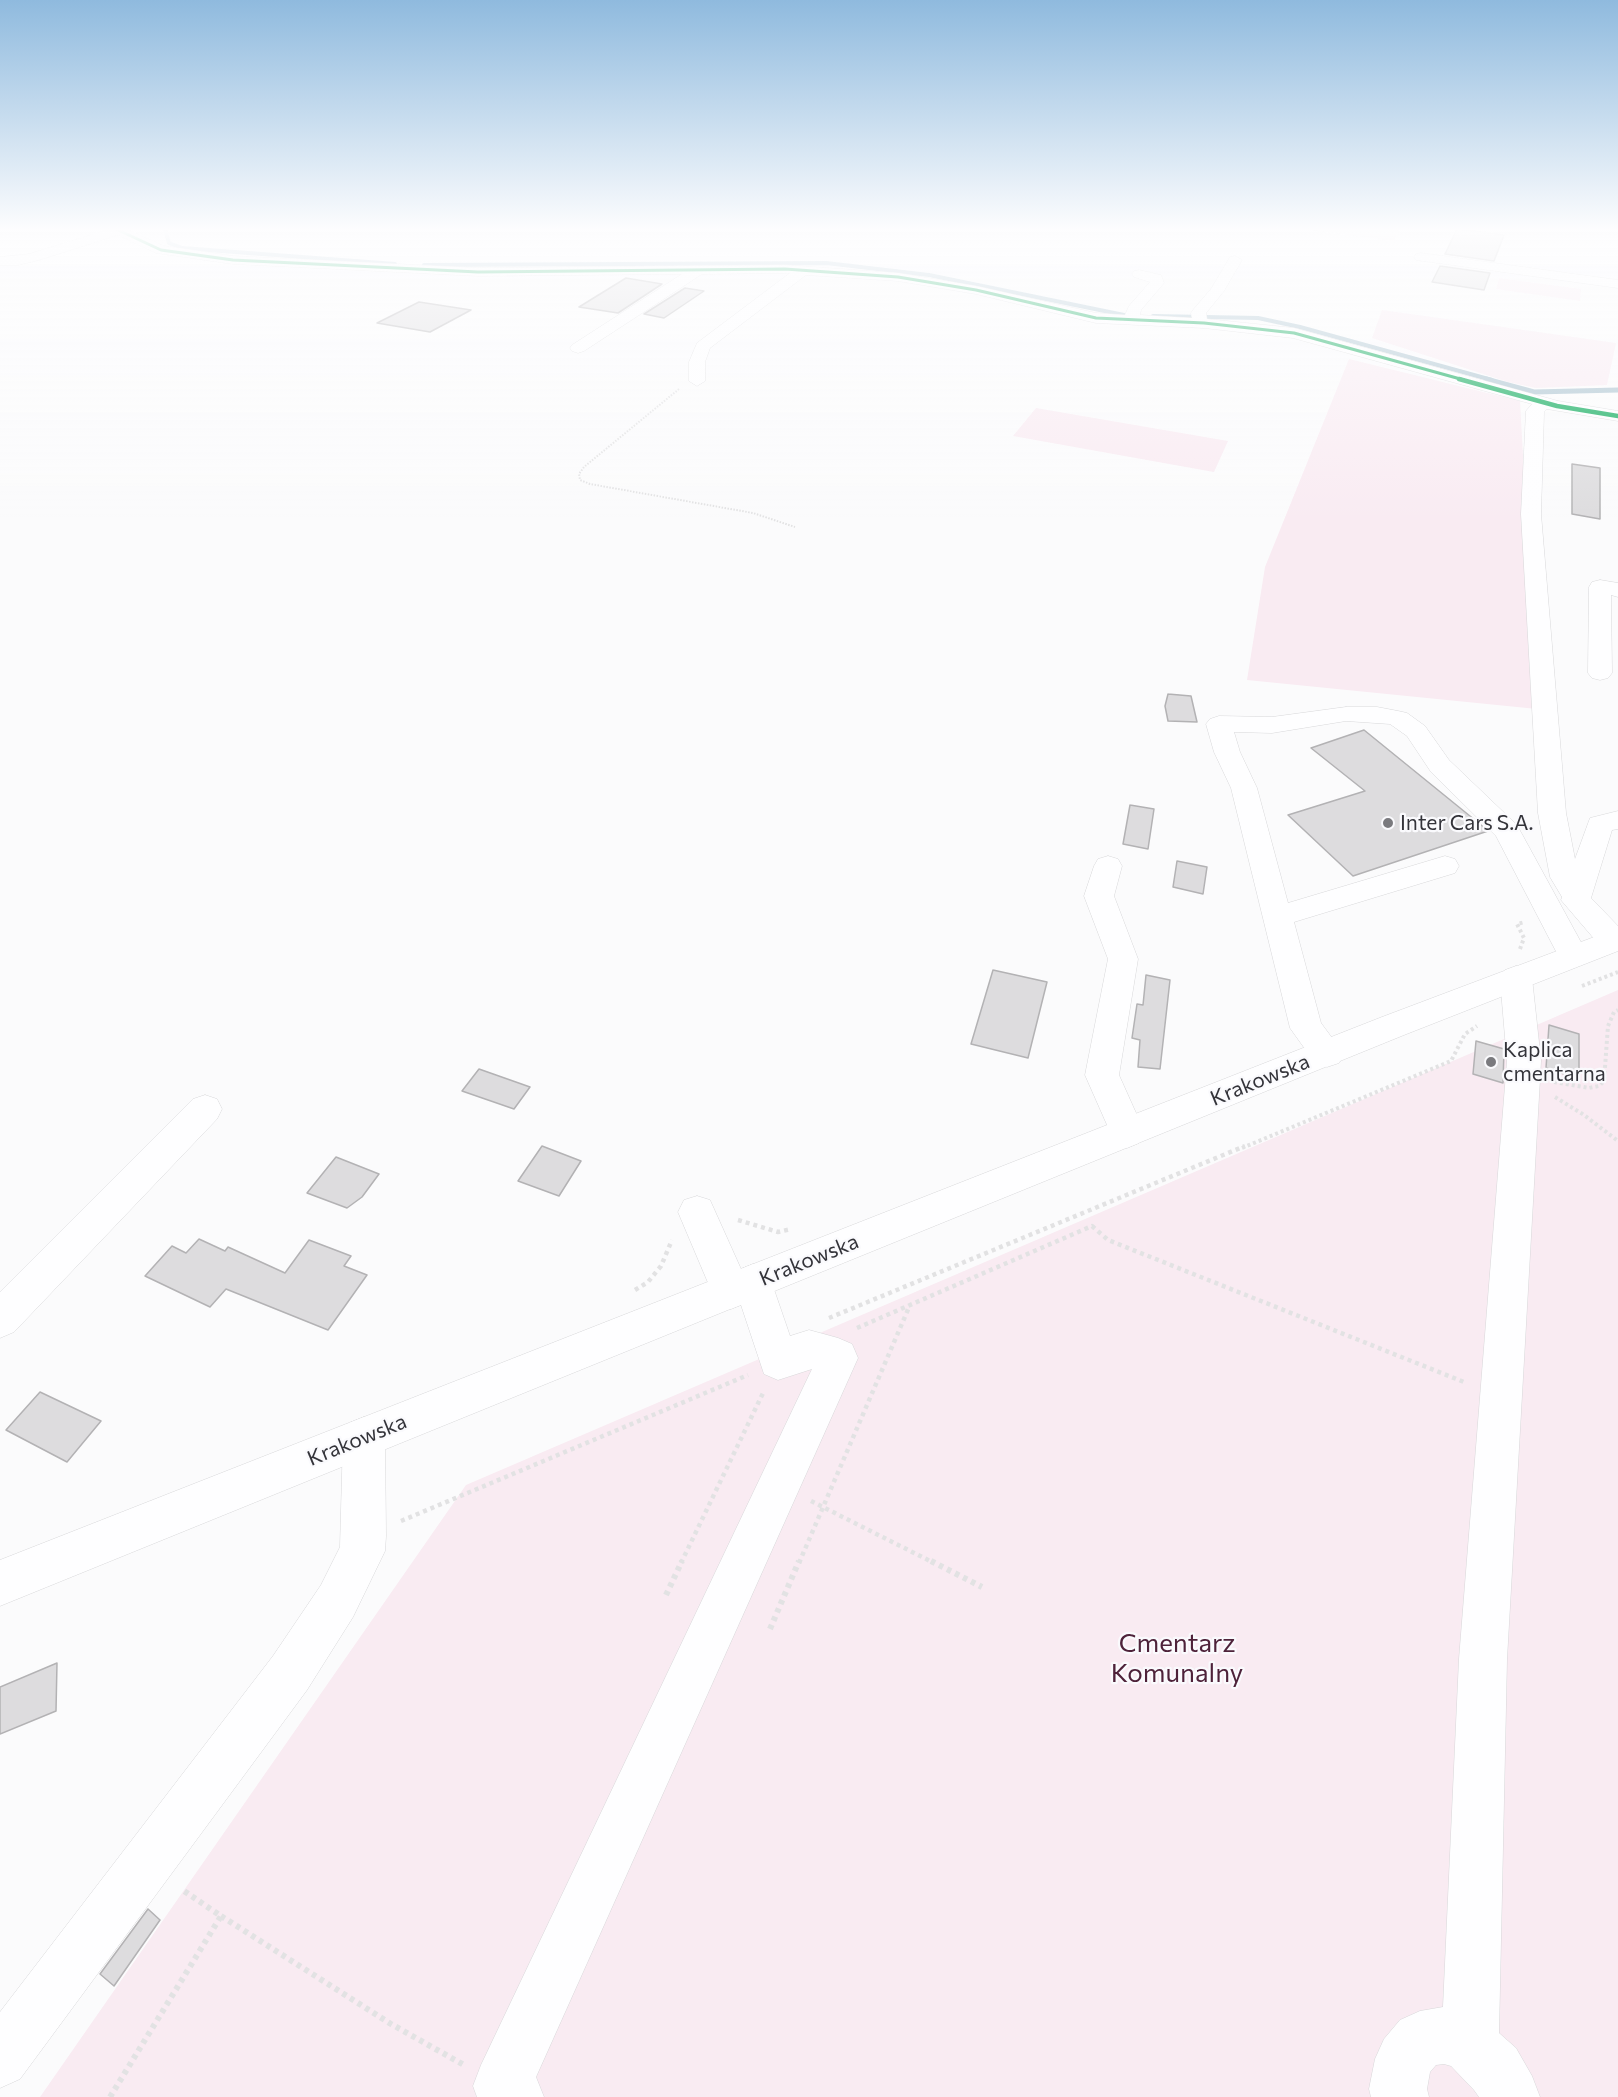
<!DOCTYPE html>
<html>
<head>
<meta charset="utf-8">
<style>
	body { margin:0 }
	canvas { display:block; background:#fbfbfc }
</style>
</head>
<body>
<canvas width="1618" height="2097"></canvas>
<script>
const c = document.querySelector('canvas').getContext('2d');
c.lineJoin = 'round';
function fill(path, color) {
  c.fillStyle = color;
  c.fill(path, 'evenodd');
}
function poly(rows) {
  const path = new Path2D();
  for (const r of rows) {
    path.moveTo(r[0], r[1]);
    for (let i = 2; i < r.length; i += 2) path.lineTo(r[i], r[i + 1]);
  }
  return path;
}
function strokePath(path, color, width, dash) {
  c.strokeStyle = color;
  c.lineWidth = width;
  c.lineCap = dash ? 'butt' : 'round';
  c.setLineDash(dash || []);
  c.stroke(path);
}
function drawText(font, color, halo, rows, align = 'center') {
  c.font = font + ' Commissioner,sans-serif';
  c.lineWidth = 4.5;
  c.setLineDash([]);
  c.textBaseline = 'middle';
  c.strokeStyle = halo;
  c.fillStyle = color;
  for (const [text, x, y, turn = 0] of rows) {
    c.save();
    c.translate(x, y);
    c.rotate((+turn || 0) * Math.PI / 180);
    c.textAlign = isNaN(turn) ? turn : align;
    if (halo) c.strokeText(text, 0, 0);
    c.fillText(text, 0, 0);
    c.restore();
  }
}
fill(poly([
	[1303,229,1400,229,1393,241],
	[1499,278,1581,289,1580,301,1496,289],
	[1382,310,1616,343,1607,385,1536,388,1508,382,1372,338],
	[1349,359,1520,401,1537,709,1247,680,1265,567],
	[1036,408,1228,441,1214,472,1013,436],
	[1618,990,1618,2097,40,2097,466,1485]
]), '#f9ebf2');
strokePath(poly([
	[165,229,169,243,182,248,395,264],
	[424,265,826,263,929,275,1124,315],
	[1153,316,1258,318,1300,327,1492,380]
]), '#a9c2ce', 4);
strokePath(poly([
	[1486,379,1534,392,1618,390]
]), '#a9c2ce', 5);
const building = poly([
	[1457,229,1504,235,1494,261,1445,254,1457,229],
	[1440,266,1490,273,1484,290,1432,282,1440,266],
	[626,278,662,284,618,313,579,307,626,278],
	[685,288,704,291,664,318,644,314,685,288],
	[419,302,471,310,430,332,377,323,419,302],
	[1572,464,1600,468,1600,519,1572,514,1572,464],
	[1168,694,1191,696,1197,722,1168,721,1165,706,1168,694],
	[1364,730,1481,825,1488,831,1353,876,1288,815,1365,791,1311,748,1364,730],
	[1130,805,1154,809,1148,849,1123,844,1130,805],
	[1177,861,1207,867,1203,894,1173,887,1177,861],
	[993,970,1047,982,1028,1058,971,1044,993,970],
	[1146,975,1170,980,1160,1069,1138,1067,1140,1040,1132,1038,1137,1004,1143,1005,1146,975],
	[1549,1025,1579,1034,1579,1079,1546,1068,1549,1025],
	[1476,1041,1504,1049,1503,1083,1473,1074,1476,1041],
	[479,1069,530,1087,514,1109,462,1091,479,1069],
	[542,1146,581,1161,559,1196,518,1181,542,1146],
	[336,1157,379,1174,362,1197,347,1208,307,1193,336,1157],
	[199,1239,225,1251,228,1247,285,1273,309,1240,351,1256,344,1266,367,1275,328,1330,226,1289,210,1307,145,1276,172,1246,186,1253,199,1239],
	[40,1392,101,1421,67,1462,6,1430,40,1392],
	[57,1663,56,1711,0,1734,0,1687,57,1663],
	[148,1909,160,1920,114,1986,100,1974,148,1909]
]);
fill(building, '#dddcde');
strokePath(building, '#b3b2b4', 1.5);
const minor = poly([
	[110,229,126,229,164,246,233,256,478,268,785,265,898,273,976,286,1096,313,1125,315,1129,306,1150,282,1134,277,1132,274,1134,271,1139,270,1161,275,1164,283,1141,310,1140,315,1192,318,1191,313,1193,310,1211,289,1230,257,1235,256,1242,260,1224,291,1206,313,1207,319,1294,328,1558,401,1618,411,1618,421,1547,409,1544,412,1541,514,1566,813,1575,859,1590,818,1618,811,1618,829,1612,830,1591,898,1618,926,1618,949,1613,951,1602,948,1561,900,1562,897,1550,877,1538,813,1521,514,1526,411,1532,404,1293,338,1204,328,1096,323,976,294,898,281,806,275,710,348,705,362,705,381,697,386,689,381,689,362,697,343,790,273,702,274,584,351,578,353,572,351,570,348,572,345,682,274,478,276,233,264,156,253,118,235,39,260,18,265,0,265,0,257,29,254,110,229],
	[1421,253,1618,280,1618,288,1416,260,1414,257,1416,254,1421,253],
	[1600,580,1618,583,1618,597,1611,595,1612,673,1608,678,1600,680,1592,678,1588,673,1589,587,1592,582,1600,580],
	[1346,707,1377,707,1398,711,1407,713,1425,726,1449,760,1517,825,1588,955,1584,963,1573,966,1562,963,1496,836,1431,772,1407,736,1390,724,1346,721,1272,733,1234,732,1240,752,1257,788,1288,903,1445,856,1455,859,1459,866,1455,873,1294,922,1321,1023,1344,1054,1339,1063,1327,1067,1315,1063,1290,1028,1231,788,1214,752,1206,724,1210,719,1219,716,1272,717,1346,707],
	[1108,856,1118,859,1122,866,1114,896,1138,959,1119,1075,1145,1133,1139,1143,1127,1148,1115,1143,1085,1075,1108,959,1084,896,1094,866,1098,859,1108,856],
	[1516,966,1527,970,1532,978,1541,1061,1507,1659,1499,2033,1516,2048,1532,2076,1540,2097,1479,2097,1474,2090,1451,2066,1444,2064,1436,2065,1430,2072,1427,2089,1429,2097,1371,2097,1369,2089,1375,2059,1384,2039,1400,2020,1420,2011,1443,2007,1459,1659,1507,1061,1500,978,1505,970,1516,966],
	[205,1095,217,1099,222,1109,217,1119,14,1332,0,1338,0,1292,193,1099,205,1095],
	[697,1196,710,1200,741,1269,753,1264,767,1269,790,1336,809,1330,838,1338,852,1344,858,1358,536,2077,544,2097,477,2097,473,2086,481,2065,812,1369,778,1380,764,1374,741,1305,731,1309,717,1304,678,1212,684,1200,697,1196],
	[364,1417,379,1423,385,1438,386,1536,385,1551,353,1617,307,1690,20,2079,0,2088,0,2012,273,1656,321,1585,340,1547,343,1438,349,1423,364,1417]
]);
const major = poly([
	[1618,928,1618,951,1404,1035,0,1606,0,1560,1382,1017,1618,928]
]);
strokePath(minor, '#d8d8da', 1);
strokePath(major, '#d8d8da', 1);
strokePath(poly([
	[679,389,584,467,579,474,580,480,590,484,753,513,795,527]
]), '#e2e2e3', 2, [1.5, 1.5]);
strokePath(poly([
	[1520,949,1524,938,1517,924,1525,922],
	[1582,986,1618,972],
	[1554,1082,1589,1088,1599,1086,1604,1081,1608,1026,1614,1012,1618,1010],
	[1555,1097,1584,1115,1618,1141],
	[1242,1148,1451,1061,1465,1034,1477,1026]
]), '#e2e2e3', 4, [3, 3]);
strokePath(poly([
	[738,1220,778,1232,791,1229],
	[635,1290,648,1282,661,1266,672,1240],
	[829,1318,1245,1146],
	[857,1328,1092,1226,1108,1240,1464,1382],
	[811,1501,934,1563],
	[401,1521,748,1375],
	[681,1563,764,1391],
	[799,1563,910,1305]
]), '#e2e2e3', 4.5, [4, 4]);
strokePath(poly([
	[931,1561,982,1587],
	[666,1595,682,1561],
	[770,1629,799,1561],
	[221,1916,391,2024,464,2065],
	[110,2097,221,1916,181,1889]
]), '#e2e2e3', 6, [4.5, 4.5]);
fill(minor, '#fefeff');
fill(major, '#fefeff');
strokePath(poly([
	[116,229,161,250,233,260,478,272,785,269,898,277,976,290,1096,318,1204,323,1294,333,1464,380]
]), '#00a651', 3);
strokePath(poly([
	[1459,379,1557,406,1618,416]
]), '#00a651', 4.5);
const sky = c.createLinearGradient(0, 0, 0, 522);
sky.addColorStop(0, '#8fbade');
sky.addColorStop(0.44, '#fdfdfe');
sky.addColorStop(1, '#fdfdfe00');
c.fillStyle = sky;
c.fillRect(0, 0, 1618, 522);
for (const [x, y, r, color] of [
	[1388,823,6,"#7a7a7e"],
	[1491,1062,6,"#7a7a7e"]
]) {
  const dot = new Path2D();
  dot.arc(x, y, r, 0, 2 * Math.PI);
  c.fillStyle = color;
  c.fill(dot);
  strokePath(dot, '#fafafd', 2);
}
drawText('21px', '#34343a', '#fafafd', [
	["Inter Cars S.A.",1400,823],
	["Kaplica",1503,1050],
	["cmentarna",1503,1074]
], 'left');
drawText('21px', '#34343a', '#fafafd', [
	["Krakowska",1260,1080,-22],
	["Krakowska",809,1260,-22],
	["Krakowska",357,1440,-22]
]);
drawText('26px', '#4e223a', '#fafafd', [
	["Cmentarz",1177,1643],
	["Komunalny",1177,1673]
]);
</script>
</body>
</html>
